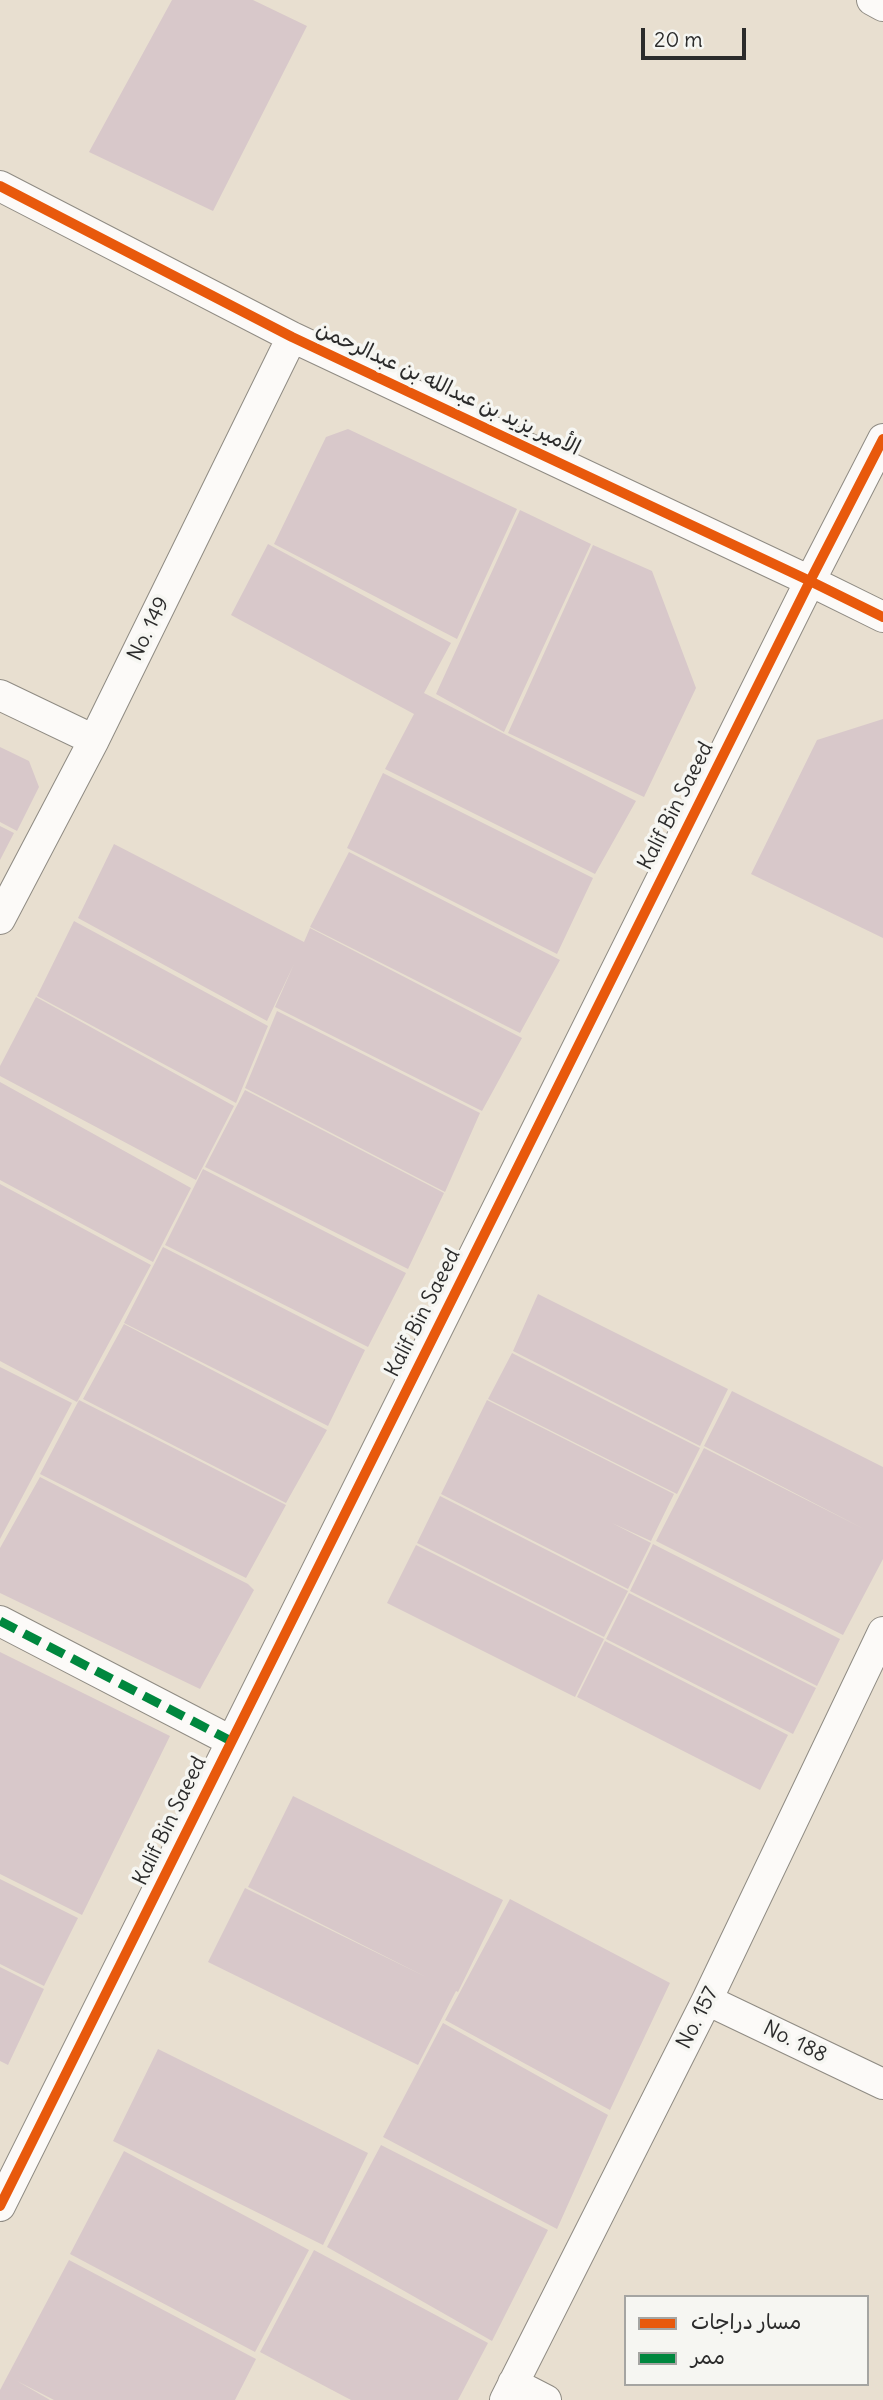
<!DOCTYPE html>
<html>
<head>
<meta charset="utf-8">
<style>
	body { margin:0 }
	#map { position:relative; width:883px; height:2400px; overflow:hidden; background:#e8dfd0; font-family:Delius,"Playpen Sans Arabic",sans-serif }
	canvas { display:block }
	.legend { position:absolute; left:624px; top:2295px; width:245px; height:91px; box-sizing:border-box; background:#f6f6f2; border:2px solid #a5a5a2; margin:0; padding:9px 12px; list-style:none; font-size:21px; color:#2b2b2b }
	.legend li { display:flex; align-items:center; gap:14px; height:35px }
	.legend b { width:35px; border:2px solid #a5a5a2 }
	.scale { position:absolute; left:641px; top:28px; width:105px; height:32px; box-sizing:border-box; border:4px solid #2b2b2b; border-top:0; padding-left:9px; font-size:21px; line-height:24px; white-space:nowrap; color:#2b2b2b; -webkit-text-stroke:5px #f6f6f2; paint-order:stroke }
</style>
</head>
<body>
<div id="map">
<canvas width="883" height="2400"></canvas>
<ul class="legend">
<li><b style="height:9px;background:#e8590c"></b>مسار دراجات</li>
<li><b style="height:9px;background:#00873e"></b>ممر</li>
</ul>
<div class="scale">20 m</div>
</div>
<script>
const c = document.querySelector('canvas').getContext('2d');
c.lineJoin = 'round';
function fill(path, color) {
  c.fillStyle = color;
  c.fill(path, 'evenodd');
}
function poly(rows) {
  const path = new Path2D();
  for (const r of rows) {
    path.moveTo(r[0], r[1]);
    for (let i = 2; i < r.length; i += 2) path.lineTo(r[i], r[i + 1]);
  }
  return path;
}
function strokePath(path, color, width, dash) {
  c.strokeStyle = color;
  c.lineWidth = width;
  c.lineCap = dash ? 'butt' : 'round';
  c.setLineDash(dash || []);
  c.stroke(path);
}
function drawText(font, color, halo, rows, align = 'center') {
  c.font = font + ' Delius,"Playpen Sans Arabic",sans-serif';
  c.lineWidth = 7;
  c.setLineDash([]);
  c.textBaseline = 'middle';
  c.strokeStyle = halo;
  c.fillStyle = color;
  for (const [text, x, y, turn = 0] of rows) {
    c.save();
    c.translate(x, y);
    c.rotate((+turn || 0) * Math.PI / 180);
    c.textAlign = isNaN(turn) ? turn : align;
    if (halo) c.strokeText(text, 0, 0);
    c.fillText(text, 0, 0);
    c.restore();
  }
}
fill(poly([
	[172,0,253,0,307,26,213,211,89,152],
	[348,429,517,509,457,639,274,544,326,437],
	[520,510,591,544,504,732,436,694],
	[268,544,451,643,424,693,636,801,595,874,385,769,414,714,231,615],
	[593,545,652,571,696,688,644,797,508,733],
	[883,719,883,938,751,874,817,740],
	[0,747,29,761,39,787,17,831,0,822],
	[383,773,593,878,557,954,347,848],
	[0,826,14,833,0,860],
	[114,844,304,942,310,928,522,1038,482,1111,275,1007,294,964,267,1021,78,918],
	[349,852,560,960,520,1033,310,927],
	[74,921,268,1026,236,1103,37,996],
	[36,997,234,1106,196,1180,0,1076,0,1066],
	[277,1011,480,1113,445,1192,245,1088],
	[0,1082,191,1188,153,1262,0,1180],
	[245,1090,444,1193,408,1269,205,1167],
	[203,1169,406,1273,368,1347,165,1245],
	[0,1184,151,1265,77,1402,0,1361],
	[163,1247,365,1350,328,1426,124,1323],
	[538,1294,728,1389,700,1446,513,1351],
	[124,1324,327,1430,286,1503,83,1399],
	[512,1353,700,1448,677,1494,488,1399],
	[0,1367,72,1403,0,1539],
	[732,1391,883,1467,883,1559,843,1635,656,1541,704,1448,864,1529,704,1446],
	[79,1400,286,1505,246,1578,40,1474],
	[487,1400,674,1494,651,1541,612,1523,651,1543,628,1589,441,1494],
	[40,1477,248,1584,254,1590,200,1689,0,1593,0,1548],
	[440,1496,628,1591,604,1637,417,1543],
	[653,1544,840,1639,817,1686,630,1591],
	[416,1545,604,1639,575,1697,387,1603],
	[629,1593,816,1688,793,1734,606,1639],
	[605,1641,788,1735,760,1790,577,1697],
	[0,1652,170,1736,82,1915,0,1874],
	[293,1796,503,1900,458,1992,456,1991,418,2065,208,1962,245,1888,426,1977,248,1887],
	[0,1879,78,1918,44,1986,0,1964],
	[510,1899,670,1983,610,2110,445,2020],
	[0,1967,44,1989,8,2065,0,2061],
	[443,2023,608,2115,557,2229,383,2137],
	[158,2049,368,2153,323,2245,113,2141],
	[381,2145,548,2230,492,2341,327,2247],
	[124,2151,309,2250,255,2352,70,2254],
	[314,2250,488,2343,458,2400,351,2400,260,2352],
	[69,2260,256,2359,235,2400,54,2400,17,2381,50,2400,0,2400,0,2390]
]), '#d8c8ca');
const street = poly([
	[872,0,883,6],
	[0,186,292,337,810,581,883,617],
	[0,695,94,740],
	[0,919,94,740,292,337],
	[0,1621,231,1741],
	[707,2000,883,2084],
	[0,2206,810,581,883,439],
	[513,2383,546,2400],
	[505,2400,707,2000,883,1632]
]);
strokePath(street, '#8f8b83', 32);
strokePath(street, '#fcfaf8', 30);
strokePath(poly([
	[0,1621,231,1741]
]), '#00873e', 9, [18, 9]);
strokePath(poly([
	[0,186,292,337,810,581,883,617],
	[0,2206,810,581,883,439]
]), '#e8590c', 10);
drawText('21px', '#2b2b2b', '#f6f6f2', [
	["الأمير يزيد بن عبدالله بن عبدالرحمن",448,389,25],
	["No. 149",149,629,-64],
	["Kalif Bin Saeed",676,806,-63],
	["Kalif Bin Saeed",423,1313,-63],
	["Kalif Bin Saeed",170,1821,-64],
	["No. 157",698,2018,-63],
	["No. 188",795,2042,26]
]);
</script>
</body>
</html>
